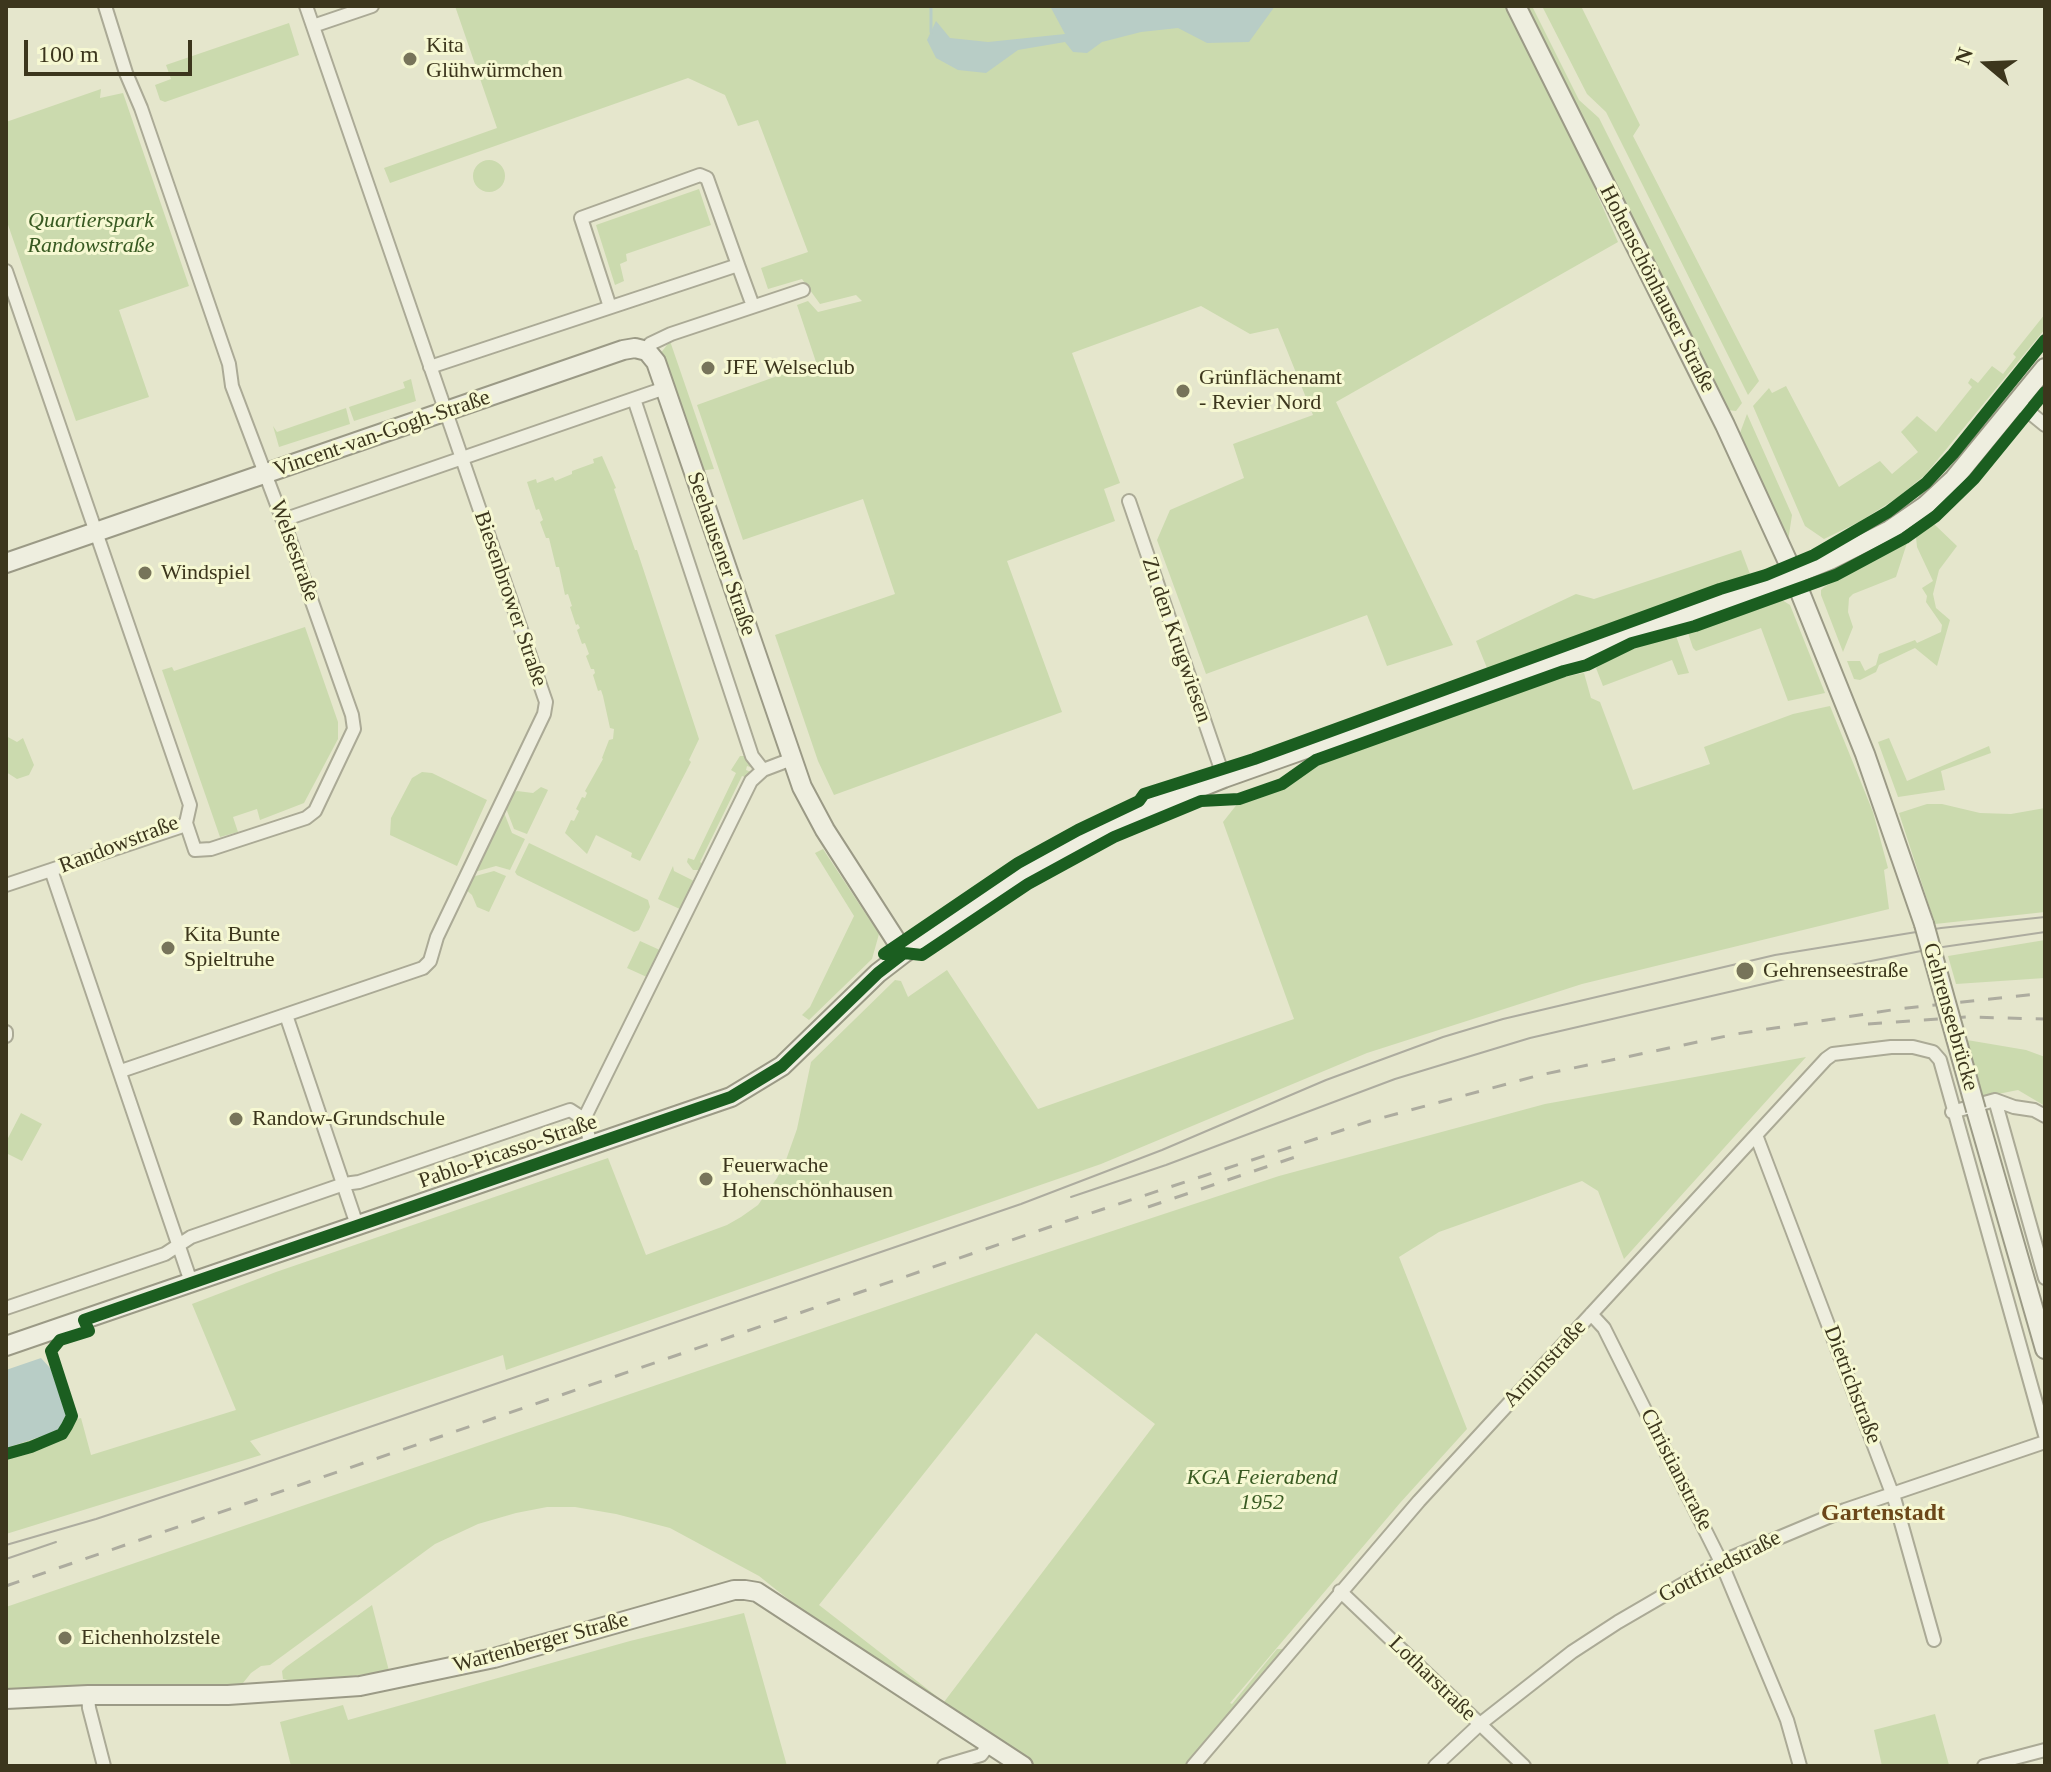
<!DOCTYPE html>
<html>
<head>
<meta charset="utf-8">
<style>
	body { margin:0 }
	#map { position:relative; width:2051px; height:1772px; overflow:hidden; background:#e5e6cc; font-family:"Times New Roman",serif }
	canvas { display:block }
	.frame { position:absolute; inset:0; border:8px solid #3c361d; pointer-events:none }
	.north { position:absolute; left:1947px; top:24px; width:80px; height:80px; -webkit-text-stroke:6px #f6f8d2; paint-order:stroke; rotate:289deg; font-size:22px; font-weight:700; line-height:32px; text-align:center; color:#3c361d }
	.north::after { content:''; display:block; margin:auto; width:28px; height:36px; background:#3c361d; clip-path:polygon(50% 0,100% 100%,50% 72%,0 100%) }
	.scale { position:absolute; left:24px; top:40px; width:168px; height:36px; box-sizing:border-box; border:4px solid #3c361d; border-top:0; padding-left:10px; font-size:24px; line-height:28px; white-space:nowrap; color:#3c361d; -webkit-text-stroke:6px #f6f8d2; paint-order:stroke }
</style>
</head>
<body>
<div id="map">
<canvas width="2051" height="1772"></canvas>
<div class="frame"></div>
<div class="north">N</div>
<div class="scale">100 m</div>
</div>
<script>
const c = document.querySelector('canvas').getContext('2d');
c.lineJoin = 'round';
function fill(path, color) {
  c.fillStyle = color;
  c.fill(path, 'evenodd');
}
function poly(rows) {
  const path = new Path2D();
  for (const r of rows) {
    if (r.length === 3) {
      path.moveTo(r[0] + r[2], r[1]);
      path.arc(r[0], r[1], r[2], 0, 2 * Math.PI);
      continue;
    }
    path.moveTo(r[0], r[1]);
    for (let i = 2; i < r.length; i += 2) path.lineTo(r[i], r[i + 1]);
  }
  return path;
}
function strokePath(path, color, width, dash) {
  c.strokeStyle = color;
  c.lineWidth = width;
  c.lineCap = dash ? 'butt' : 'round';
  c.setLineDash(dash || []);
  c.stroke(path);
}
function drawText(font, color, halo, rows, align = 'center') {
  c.font = font + ' "Times New Roman",serif';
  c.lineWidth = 6;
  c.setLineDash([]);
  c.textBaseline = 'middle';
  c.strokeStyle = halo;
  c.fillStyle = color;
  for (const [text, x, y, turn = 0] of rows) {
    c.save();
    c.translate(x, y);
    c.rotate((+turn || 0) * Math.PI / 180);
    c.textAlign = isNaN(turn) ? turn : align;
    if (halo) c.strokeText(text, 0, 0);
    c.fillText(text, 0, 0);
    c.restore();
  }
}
fill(poly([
	[455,6,1510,6,1555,98,1618,242,1336,402,1453,645,1387,666,1367,615,1206,674,1157,540,1170,510,1244,478,1233,444,1313,415,1278,328,1250,334,1201,306,1072,353,1120,483,1104,489,1115,521,1007,561,1062,712,834,795,818,761,775,635,895,594,863,499,743,540,697,405,816,362,797,305,808,301,818,312,862,301,856,295,820,304,802,279,768,289,761,268,808,252,758,120,738,126,725,95,688,78,390,183,384,168,497,128],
	[1523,6,1532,6,1579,100,1599,118,1742,403,1736,411,1727,410],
	[1542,6,1581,6,1640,125,1633,136,1759,381,1748,395,1606,112,1587,94],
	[289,23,299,55,165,102,160,100,155,85,171,79,166,65],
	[101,89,100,98,123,93,189,286,119,310,149,397,76,421,6,219,6,122],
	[489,176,16],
	[699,189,711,225,626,254,627,261,620,264,624,281,615,285,596,225],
	[2045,314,2045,329,1925,475,1897,498,1859,522,1824,539,1805,526,1753,406,1769,388,1772,393,1786,386,1839,487,1880,461,1892,474,1918,452,1901,432,1917,416,1936,432,1972,387,1968,383,1971,378,1978,383,1992,366,2003,374,2016,357,2013,354],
	[670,341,714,469,699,471,660,354],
	[411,379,416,401,354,421,349,407,405,388,403,382],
	[346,408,350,424,279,447,273,426,277,432],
	[1747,414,1792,515,1788,541,1740,433],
	[602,456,616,488,614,489,635,550,637,550,699,739,689,760,691,762,640,861,631,857,632,853,596,835,587,854,565,833,571,820,574,821,579,811,576,809,582,797,585,798,587,793,585,791,603,759,602,758,609,740,613,739,614,729,610,728,603,696,601,690,598,691,593,675,595,673,594,669,591,669,586,656,589,654,585,643,582,644,577,630,580,628,578,624,576,625,570,607,572,606,568,594,565,595,559,567,556,567,549,538,546,538,540,522,543,520,539,509,536,510,527,482,536,479,537,483,553,477,555,481,572,474,572,471,594,463,593,459],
	[1934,524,1957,546,1939,570,1933,594,1936,608,1950,620,1937,666,1915,648,1879,665,1876,672,1860,680,1854,679,1847,661,1860,661,1865,671,1876,665,1879,654,1915,640,1917,643,1941,632,1942,625,1926,602,1927,596,1922,588,1933,581,1917,547,1916,537],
	[1907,543,1896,577,1853,594,1849,598,1848,612,1853,627,1843,652,1821,595,1821,590,1824,587],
	[1741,550,1750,574,1487,668,1476,641,1576,594,1594,599],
	[1779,598,1790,605,1825,693,1788,701,1761,628,1696,651,1693,648,1687,630],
	[305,627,338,722,338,739,304,803,260,820,257,809,233,817,238,832,220,837,162,670,172,667,174,671],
	[1675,633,1689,673,1678,675,1672,660,1603,686,1596,668,1624,647],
	[1584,673,1591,698,1600,702,1633,790,1710,764,1704,747,1793,714,1830,706,1873,812,1888,868,1884,870,1889,909,1582,984,1367,1053,1101,1164,506,1370,503,1355,250,1441,261,1455,6,1534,6,1448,57,1431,63,1423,81,1418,91,1455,236,1410,192,1304,276,1272,608,1158,646,1255,727,1225,741,1217,758,1205,777,1178,786,1160,797,1129,811,1062,895,980,901,981,908,997,947,970,1038,1109,1294,1019,1223,822,1238,803,1294,782,1315,765,1554,679],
	[6,736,17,742,23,738,34,765,29,775,17,779,6,772],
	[1889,738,1907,781,1989,746,1991,753,1941,771,1945,790,1898,797,1878,742],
	[740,756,746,756,753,768,747,766,746,770,751,772,748,778,742,776,700,862,704,865,702,870,693,870,687,862,688,858,694,860,736,773,731,770],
	[422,772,432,773,487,800,457,866,390,835,391,818,412,778],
	[541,787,548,790,527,834,514,829,504,803,507,797,517,791,533,793],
	[1927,804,1942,804,1980,813,2011,814,2045,808,2045,912,1935,924,1899,813],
	[503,810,512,833,525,839,510,870,496,866,471,873],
	[529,843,648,900,650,907,639,930,634,932,517,875,515,872],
	[823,849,879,934,872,959,809,1020,802,1015,810,1007,854,916,815,853],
	[673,866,674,871,696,882,682,910,658,899],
	[494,871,506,876,489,912,477,907,472,895,464,888,468,878],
	[2045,940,2045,978,1956,984,1948,956],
	[640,941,662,951,649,978,627,968],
	[1967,1040,2026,1050,2045,1057,2045,1106,2018,1090,1983,1097],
	[1806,1057,1624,1259,1598,1191,1582,1181,1439,1232,1399,1257,1467,1429,1400,1503,1230,1703,1232,1704,1277,1649,1286,1649,1187,1766,1033,1766,925,1697,818,1623,759,1576,670,1528,616,1514,575,1507,547,1507,516,1513,478,1524,435,1544,270,1665,261,1666,251,1673,239,1688,6,1693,6,1607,973,1277,1279,1176,1545,1104],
	[1036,1333,1155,1424,944,1702,819,1605],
	[21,1113,42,1124,22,1161,6,1153,6,1142],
	[372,1605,389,1671,336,1678,292,1681,283,1679,282,1671,286,1667],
	[744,1613,787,1766,291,1766,280,1722,343,1705,348,1720,630,1641],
	[1935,1714,1949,1765,1882,1766,1874,1730]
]), '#cbdaae');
fill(poly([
	[1050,6,1275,6,1249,42,1207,43,1178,28,1141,32,1102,42,1087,53,1073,52,1065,42,1018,50,986,73,958,70,936,58,927,40,936,21,950,38,988,42,1065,34],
	[41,1358,51,1369,66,1415,58,1431,6,1448,6,1370]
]), '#b8cdc6');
strokePath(poly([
	[931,32,931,6]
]), '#b8cdc6', 3);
const street = poly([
	[105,6,126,73,141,108,229,364,232,386,288,534,352,715,354,729,315,811,306,818,211,849,195,850,186,823],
	[313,26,372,6],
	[6,271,190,805,186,823,180,827,6,885],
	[610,307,581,218,700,175,707,178,738,265],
	[647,351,650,344,671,334,803,290],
	[430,367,738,265,753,306],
	[634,399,752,756,763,770],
	[2018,403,2045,425],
	[1129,501,1224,778],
	[283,520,665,388],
	[51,870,191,1282],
	[286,1015,357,1225],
	[6,1032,6,1036],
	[121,1071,423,968,430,961,437,937,544,714,546,702,306,6],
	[1995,1100,2045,1278],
	[1952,1112,1995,1100,2014,1107,2034,1110,2045,1116],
	[1756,1135,1895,1501,1934,1640],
	[591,1145,584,1119,751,781,763,770,792,759],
	[6,1308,165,1254,191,1237,344,1184,359,1182,570,1110,584,1119],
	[1591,1314,1604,1328,1721,1562,1787,1720,1800,1766],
	[1340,1591,1524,1766],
	[88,1695,89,1708,104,1766],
	[944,1766,981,1755,989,1745],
	[1193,1766,1419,1501,1826,1059,1833,1054,1891,1047,1913,1047,1933,1052,1940,1060,2045,1435],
	[1435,1766,1480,1724,1572,1652,1618,1622,1721,1562,1845,1510,2045,1442],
	[1984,1766,2045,1750]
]);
const secondary = poly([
	[1516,6,1725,425,1787,560,1865,754,1924,924],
	[6,563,623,350,635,348,647,351,656,362,665,388,802,787,825,830,904,953],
	[1976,1110,2045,1349],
	[6,1346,731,1097,782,1066,878,973,904,953,1022,875,1149,808,1224,778,1774,583,1830,560,1890,530,1925,506,1954,479,2045,368],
	[6,1699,88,1695,228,1695,360,1686,494,1658,734,1590,745,1590,757,1592,1023,1766]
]);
strokePath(street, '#abaa96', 16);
strokePath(secondary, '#9b9a86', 22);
strokePath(street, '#eeeedf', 12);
strokePath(secondary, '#eeeedf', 18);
strokePath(poly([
	[1071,1197,1166,1165,1395,1079,1530,1038,1811,973,1936,948,2045,932],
	[6,1545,96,1519,247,1469,1021,1204,1162,1150,1326,1080,1443,1037,1503,1019,1775,955,1941,928,2045,917],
	[6,1559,56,1542]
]), '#adac9f', 2);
strokePath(poly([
	[1868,1024,1967,1017,2045,1019],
	[1148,1207,1307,1153],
	[6,1586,1067,1221,1370,1121,1540,1075,1736,1034,1898,1009,2045,993]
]), '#adac9f', 3, [14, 14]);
const secondaryBridge = poly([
	[1924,924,1976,1110]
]);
strokePath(secondaryBridge, '#9b9a86', 22, []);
strokePath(secondaryBridge, '#eeeedf', 18);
strokePath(poly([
	[884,954,1018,863,1078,830,1139,801,1144,794,1254,759,1720,589,1766,575,1814,555,1888,512,1926,483,1953,454,2045,340],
	[6,1454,31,1447,62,1434,67,1426,72,1416,51,1351,60,1340,89,1331,84,1320,731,1097,782,1066,878,973,904,953,922,955,1028,884,1114,837,1201,801,1239,799,1282,784,1316,760,1564,671,1587,665,1632,643,1695,626,1836,575,1905,538,1936,516,1974,479,2045,392]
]), '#1b5e20', 12);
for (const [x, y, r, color] of [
	[410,59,8,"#77745a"],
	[708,368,8,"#77745a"],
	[1183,391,8,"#77745a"],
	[145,573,8,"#77745a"],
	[168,948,8,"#77745a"],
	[1745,971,10,"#77745a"],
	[236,1119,8,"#77745a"],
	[706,1179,8,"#77745a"],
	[65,1638,8,"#77745a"]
]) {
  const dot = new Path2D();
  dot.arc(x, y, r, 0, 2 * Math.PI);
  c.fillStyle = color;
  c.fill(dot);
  strokePath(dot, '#f6f8d2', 3);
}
drawText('22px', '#3c361d', '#f6f8d2', [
	["Kita",426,46],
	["Glühwürmchen",426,71],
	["JFE Welseclub",724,368],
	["Grünflächenamt",1199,378],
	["- Revier Nord",1199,403],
	["Windspiel",161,573],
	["Kita Bunte",184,935],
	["Spieltruhe",184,960],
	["Gehrenseestraße",1763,971],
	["Randow-Grundschule",252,1119],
	["Feuerwache",722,1166],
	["Hohenschönhausen",722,1191],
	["Eichenholzstele",81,1638]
], 'left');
drawText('italic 22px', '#385a22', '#f6f8d2', [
	["Quartierspark",91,221],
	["Randowstraße",91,246],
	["KGA Feierabend",1262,1478],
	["1952",1262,1503]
]);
drawText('22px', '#3c361d', '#f6f8d2', [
	["Hohenschönhauser Straße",1657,289,63],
	["Vincent-van-Gogh-Straße",382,434,-19],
	["Welsestraße",294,551,70],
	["Seehausener Straße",721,554,71],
	["Biesenbrower Straße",510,599,71],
	["Zu den Krugwiesen",1176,640,71],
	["Randowstraße",119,845,-21],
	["Gehrenseebrücke",1950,1017,74],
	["Pablo-Picasso-Straße",508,1152,-19],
	["Arnimstraße",1545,1364,-47],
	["Dietrichstraße",1852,1385,69],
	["Christianstraße",1676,1470,63],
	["Gottfriedstraße",1720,1567,-27],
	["Wartenberger Straße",541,1643,-15],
	["Lotharstraße",1432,1679,44]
]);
drawText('bold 24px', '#6c4719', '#f6f8d2', [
	["Gartenstadt",1883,1514]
]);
</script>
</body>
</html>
